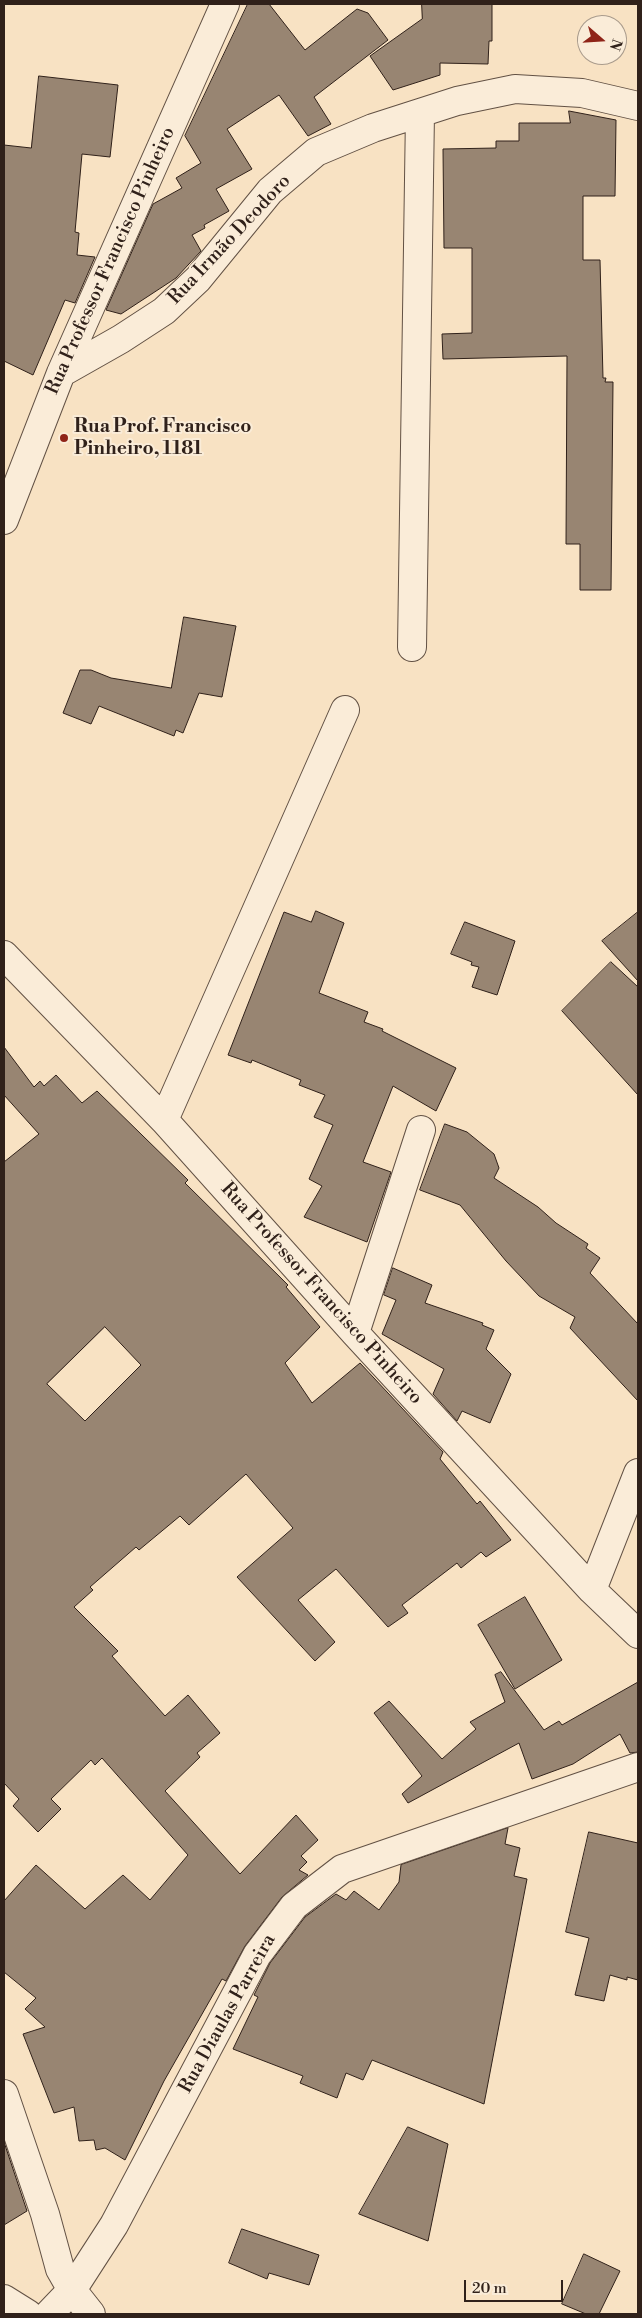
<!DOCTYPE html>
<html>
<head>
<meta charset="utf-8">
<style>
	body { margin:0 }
	#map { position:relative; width:642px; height:2318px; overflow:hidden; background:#f8e2c3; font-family:"Libre Bodoni",serif }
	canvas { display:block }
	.frame { position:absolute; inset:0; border:5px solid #30211a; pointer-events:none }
	.north { position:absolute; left:577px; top:15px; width:50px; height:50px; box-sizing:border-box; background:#faecd8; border:1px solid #a99b8c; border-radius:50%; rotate:109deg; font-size:14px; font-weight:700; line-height:20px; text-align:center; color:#30211a }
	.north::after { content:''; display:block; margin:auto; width:18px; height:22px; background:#8f2418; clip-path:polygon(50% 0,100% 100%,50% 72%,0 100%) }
	.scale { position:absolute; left:464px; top:2280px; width:99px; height:22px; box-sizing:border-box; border:2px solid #30211a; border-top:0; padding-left:6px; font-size:15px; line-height:18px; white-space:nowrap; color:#30211a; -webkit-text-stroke:4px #faecd8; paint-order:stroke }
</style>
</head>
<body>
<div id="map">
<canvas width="642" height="2318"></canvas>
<div class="frame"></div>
<div class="north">N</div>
<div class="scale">20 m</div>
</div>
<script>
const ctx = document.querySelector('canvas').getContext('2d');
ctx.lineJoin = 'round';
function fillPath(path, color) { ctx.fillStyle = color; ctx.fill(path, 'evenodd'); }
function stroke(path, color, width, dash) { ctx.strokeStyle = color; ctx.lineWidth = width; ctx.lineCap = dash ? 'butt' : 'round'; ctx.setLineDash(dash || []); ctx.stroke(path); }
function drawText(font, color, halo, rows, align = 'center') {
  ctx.font = font + ' "Libre Bodoni",serif'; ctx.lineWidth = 4; ctx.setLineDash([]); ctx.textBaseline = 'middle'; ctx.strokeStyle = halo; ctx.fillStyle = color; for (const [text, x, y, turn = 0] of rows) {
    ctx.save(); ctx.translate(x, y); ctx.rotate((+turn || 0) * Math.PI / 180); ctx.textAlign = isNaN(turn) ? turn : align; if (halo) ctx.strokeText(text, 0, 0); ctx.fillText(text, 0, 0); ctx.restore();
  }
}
const building = new Path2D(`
	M248,4h21l36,46 52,-41 11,4 20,27 -74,57 17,27 -23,12 -29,-41 -52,34 25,40 -36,20 13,22 -25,14 1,3 -13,7 9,16 -25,27 -55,36 -15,-4 47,-106 29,-16 -6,-10 25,-15 -16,-27z
	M422,4h70v37h-3l-1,23 -48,-1v12l-47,15 -23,-34 52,-37z
	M39,76l79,9 -8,72 -28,-3 -7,78 4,1 -2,22 18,2 -20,46 -10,-3 -32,75 -29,-14v-216l27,3z
	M569,111l47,9 -1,76h-32v64h17l3,118h3l-1,4h8l-2,208h-31v-46h-14l1,-188 -124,3 -1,-25 30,-1v-85h-28l-1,-99 53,-1v-7h23v-18h51z
	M184,617l52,9 -14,71 -23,-4 -16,40 -7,-3 -2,6 -75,-30 -8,18 -28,-11 17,-43h11l20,8 60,10z
	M316,911l28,12 -25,70 49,19 -4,10 19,7 -1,2 74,37 -20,43 -43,-25 -30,76 28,10 -24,70 -63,-25 18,-31 -13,-7 24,-54 -19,-8 11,-22 -26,-10 2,-5 -49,-20 -1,3 -23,-8 56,-143 27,10z
	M638,912v69l-36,-40z
	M465,922l50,19 -18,54 -25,-8 7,-20 -8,-2 1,-3 -21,-8z
	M611,962l27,25v108l-76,-84z
	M4,1047l30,40 6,-6 4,5 12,-11 26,28 15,-12 91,89 -3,3 103,102 -2,2 34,40 -35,36 27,40 48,-40 83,89 -3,7 37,45 3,-3 31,39 -25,17 -5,-5 -20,16 -4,-5 -55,42 6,8 -20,14 -52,-58 -38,31 37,42 -20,19 -78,-84 56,-49 -47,-54 -57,51 -9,-9 -41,34 -3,-3 -46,40 3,3 -19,17 44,44 -6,5 53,60 23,-21 32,38 -23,20 3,4 -35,34 75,83 56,-59 22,25 -17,16 6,6 -8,8 9,5 -26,22 -37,49 -19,35 -4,-2 -58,102 -39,79 -20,-12 -9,2 -2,-10 -15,1 -5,-34 -20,6 -31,-79 22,-7 -20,-18 11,-11 -32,-26v-71l32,-36 49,44 38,-34 27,25 38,-45 -86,-97 -7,7 -4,-5 -40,39 10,10 -23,23 -25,-26 6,-7 -15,-16v-621l35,-28 -35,-39zM105,1327l36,38 -56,56 -38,-37z
	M445,1124l22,8 27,22 5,14 -5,10 44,29 18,16 32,21 -2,4 14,10 -10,15 48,51v77l-68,-73 5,-11 -36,-21 -33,-35 -46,-56 -40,-15z
	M393,1268l39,17 -7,18 58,20 -1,2 12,5 -8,19 25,25 -21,49 -28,-12 -5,10 -24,-27 11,-25 -62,-35 14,-34 -12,-5z
	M525,1597l37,63 -47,29 -37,-64z
	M501,1672l43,58 15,-9 3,4 76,-43v70l-8,1 -10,-19 -47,30 -41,15 -13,-36 -111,60 -6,-9 20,-18 -48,-63 15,-12 53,58 34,-30 -6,-7 35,-20 -10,-27z
	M508,1828l-3,16 15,4 -6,28 13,3 -43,225 -112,-44 -9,20 -17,-7 -9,25 -37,-15 3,-7 -70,-27 25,-52 -4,-2 16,-32 35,-46 31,-23 10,6 8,-9 25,19 20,-28 2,-17z
	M589,1832l49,11v137l-11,-3v3l-17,-5 -6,26 -29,-6 14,-57 -23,-6z
	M408,2127l40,17 -20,97 -69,-27z
	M4,2142l23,69 -23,14z
	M242,2229l77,26 -10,30 -40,-12 -2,6 -38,-16z
	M584,2254l36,17 -21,43h-13l-24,-10z`);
const minor = new Path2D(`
	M61,373l60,-34 43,-28 34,-32 72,-88 46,-39 57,-24 84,-27 58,-12 67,4 56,13
	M4,520l57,-147 164,-369
	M412,647l8,-534
	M4,955l160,165 191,213 237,257 46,44
	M164,1120l181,-410
	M355,1333l66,-203
	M592,1590l46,-117
	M4,2094l41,120 15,55 12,21 19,24
	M4,2299l24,15
	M49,2314l23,-24 42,-65 143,-270 37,-49 48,-37 296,-102`);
const markers = [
	[64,438,5,"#8f2418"]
];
const streetNames = [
	["Rua Irmão Deodoro",230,240,-47],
	["Rua Professor Francisco Pinheiro",111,261,-66],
	["Rua Professor Francisco Pinheiro",321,1294,48],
	["Rua Diaulas Parreira",228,2014,-61]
];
const poiNames = [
	["Rua Prof. Francisco",74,427],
	["Pinheiro, 1181",74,449]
];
fillPath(building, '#988572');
stroke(building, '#30211a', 1);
stroke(minor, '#625144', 30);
stroke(minor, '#faecd8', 28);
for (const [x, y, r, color] of markers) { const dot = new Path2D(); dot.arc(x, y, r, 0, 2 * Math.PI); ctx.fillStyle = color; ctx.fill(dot); stroke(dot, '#faecd8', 2); }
drawText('19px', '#30211a', '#faecd8', streetNames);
drawText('bold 19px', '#30211a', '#faecd8', poiNames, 'left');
</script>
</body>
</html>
